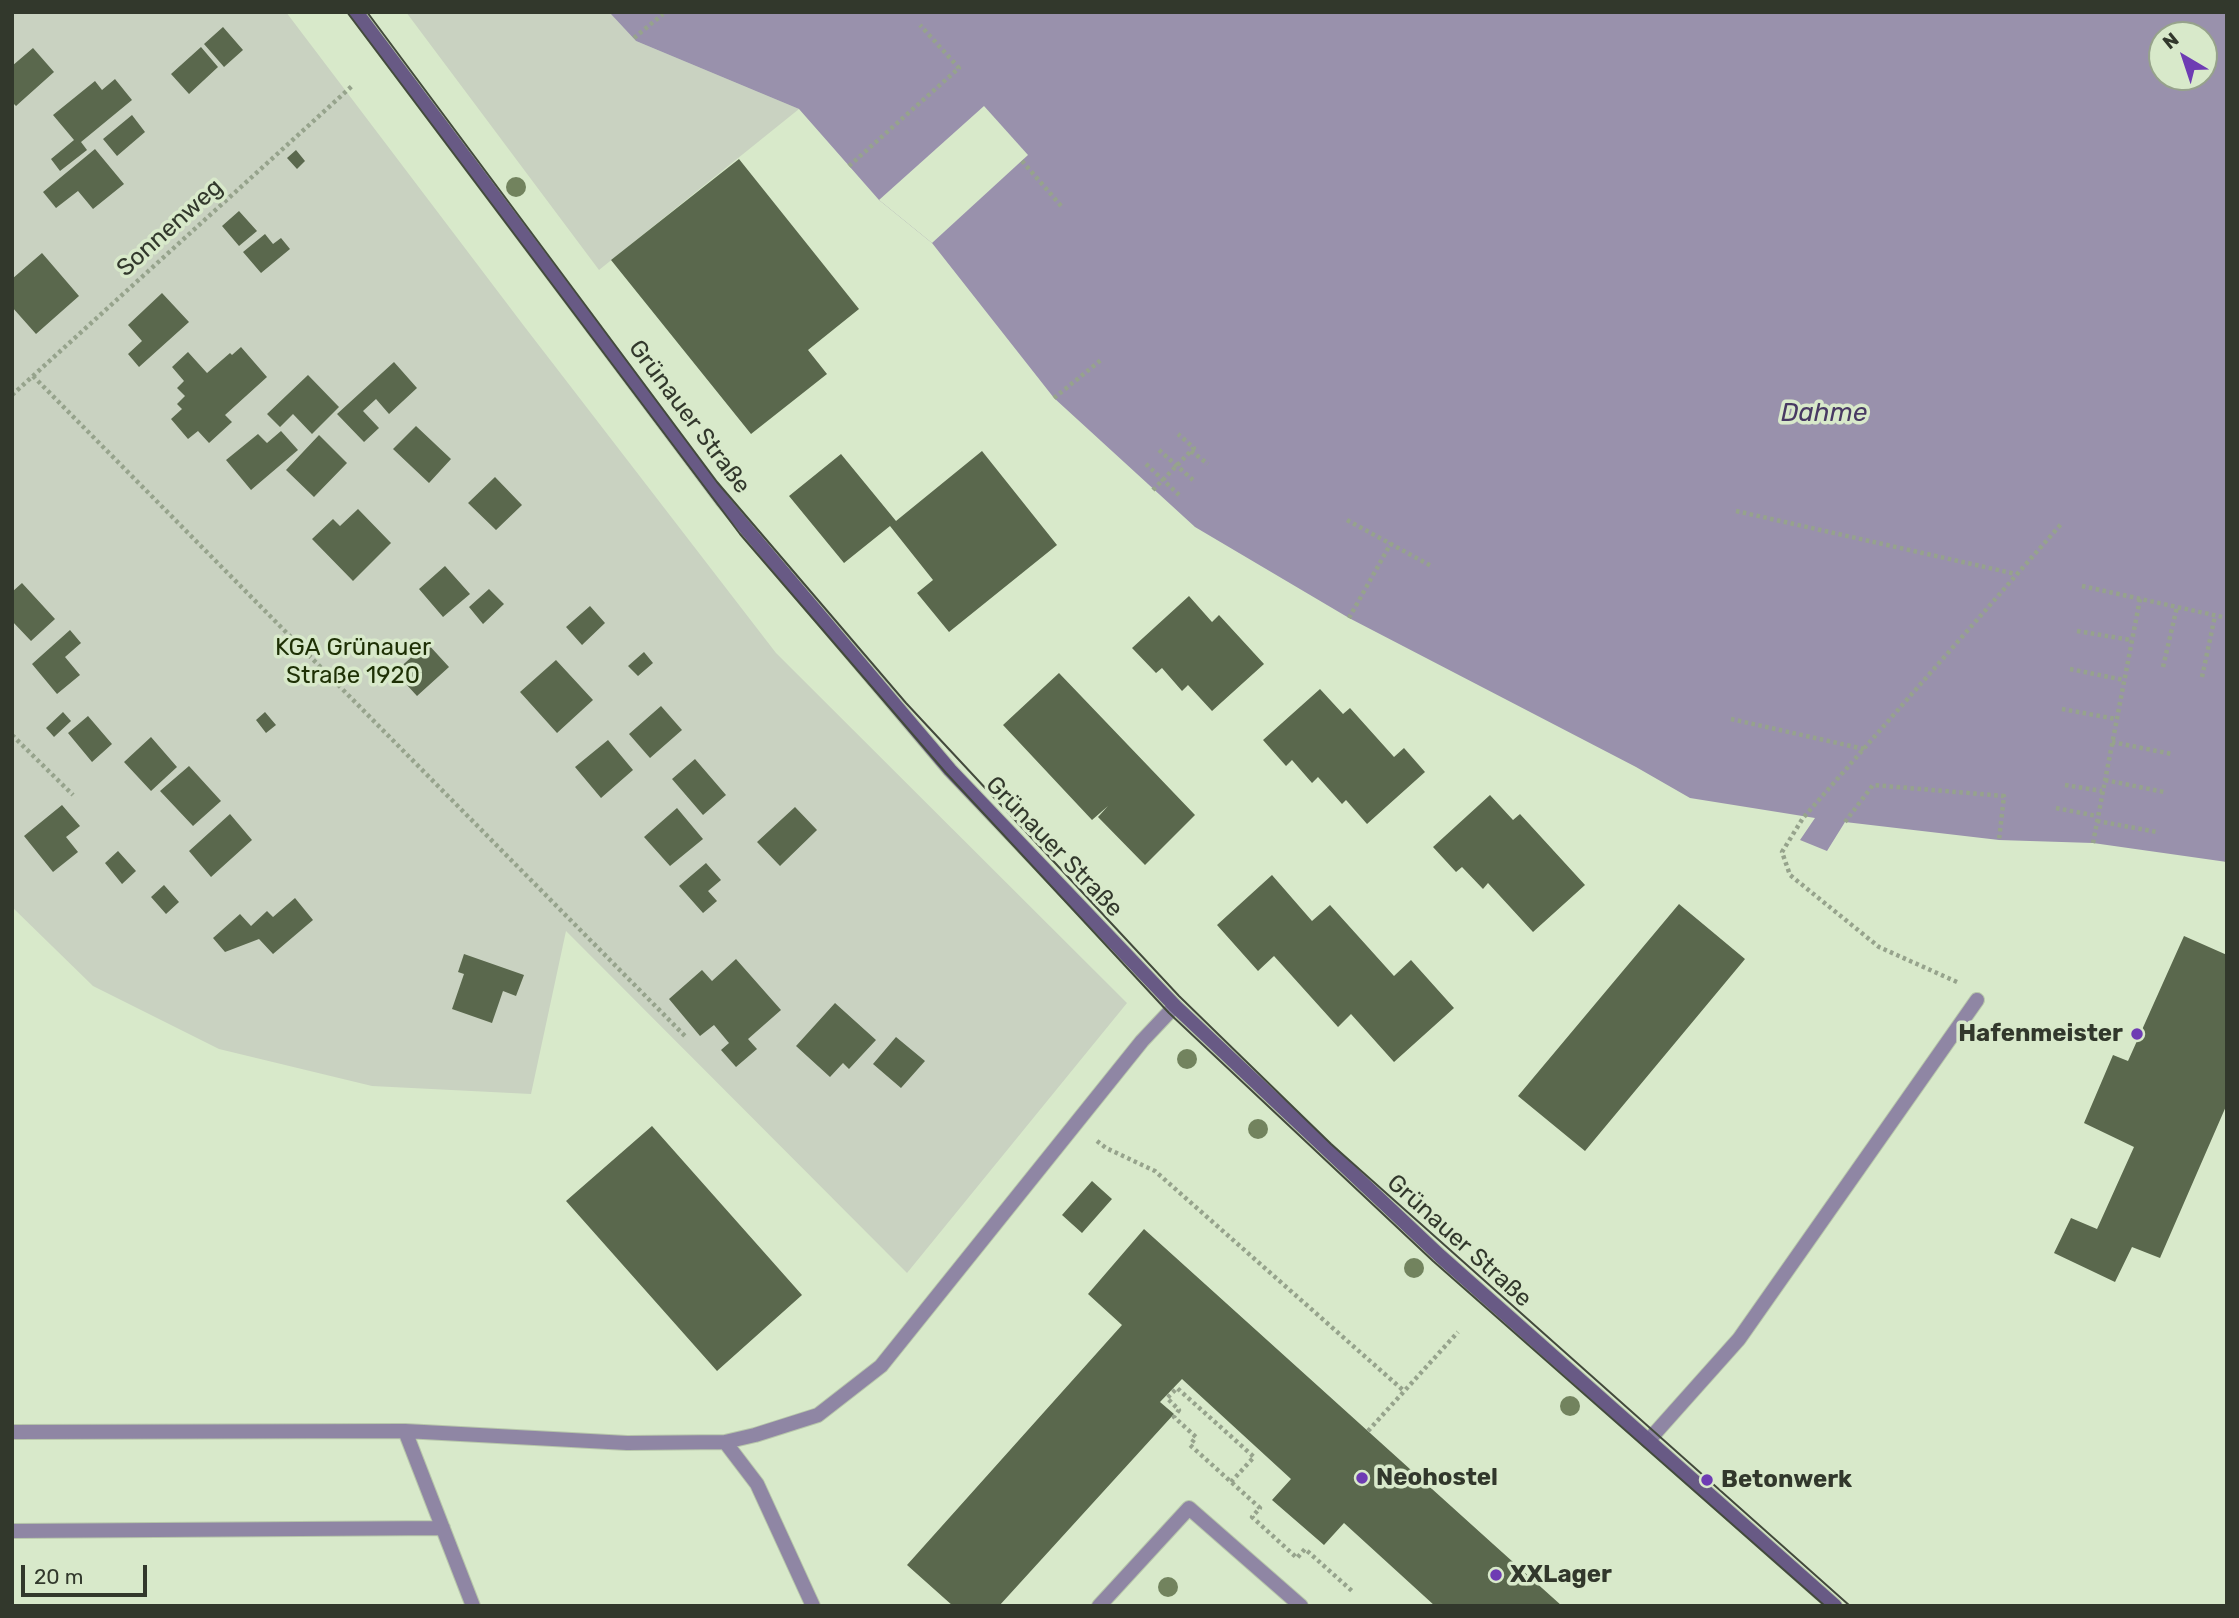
<!DOCTYPE html>
<html>
<head>
<meta charset="utf-8">
<style>
	body { margin:0 }
	#map { position:relative; width:2239px; height:1618px; overflow:hidden; background:#d8e9ca; font-family:Rubik,sans-serif }
	canvas { display:block }
	.frame { position:absolute; inset:0; border:14px solid #32382c; pointer-events:none }
	.north { position:absolute; left:2148px; top:21px; width:70px; height:70px; box-sizing:border-box; background:#d8e9ca; border:2px solid #96a28b; border-radius:50%; rotate:321deg; font-size:19px; font-weight:700; line-height:28px; text-align:center; color:#32382c }
	.north::after { content:''; display:block; margin:auto; width:24px; height:32px; background:#6e3cb3; clip-path:polygon(50% 0,100% 100%,50% 72%,0 100%) }
	.scale { position:absolute; left:21px; top:1565px; width:126px; height:32px; box-sizing:border-box; border:4px solid #32382c; border-top:0; padding-left:9px; font-size:21px; line-height:24px; white-space:nowrap; color:#32382c; -webkit-text-stroke:5px #d8e9ca; paint-order:stroke }
</style>
</head>
<body>
<div id="map">
<canvas width="2239" height="1618"></canvas>
<div class="frame"></div>
<div class="north">N</div>
<div class="scale">20 m</div>
</div>
<script>
const ctx = document.querySelector('canvas').getContext('2d');
ctx.lineJoin = 'round';
function fillPath(path, color) { ctx.fillStyle = color; ctx.fill(path, 'evenodd'); }
function stroke(path, color, width, dash) { ctx.strokeStyle = color; ctx.lineWidth = width; ctx.lineCap = dash ? 'butt' : 'round'; ctx.setLineDash(dash || []); ctx.stroke(path); }
function drawText(font, color, halo, rows, align = 'center') {
  ctx.font = font + ' Rubik,sans-serif'; ctx.lineWidth = 7; ctx.setLineDash([]); ctx.textBaseline = 'middle'; ctx.strokeStyle = halo; ctx.fillStyle = color; for (const [text, x, y, turn = 0] of rows) {
    ctx.save(); ctx.translate(x, y); ctx.rotate((+turn || 0) * Math.PI / 180); ctx.textAlign = isNaN(turn) ? turn : align; if (halo) ctx.strokeText(text, 0, 0); ctx.fillText(text, 0, 0); ctx.restore();
  }
}
const green = new Path2D(`
	M12,12h274l238,314 252,327 351,350 -220,270 -341,-342 -35,163 -159,-8 -153,-37 -126,-63 -81,-79z
	M406,12h203l27,29 163,68 -200,161z`);
const water = new Path2D(`
	M609,12h1618v850l-134,-19 -94,-3 -154,-18 -18,29 -27,-11 15,-22 -125,-20 -54,-31 -287,-149 -154,-91 -141,-129 -122,-155 -53,-43 -80,-91 -163,-68zM2162,35h42v42h-42z`);
const pier = new Path2D(`
	M984,106l44,49 -96,88 -53,-43z`);
const building = new Path2D(`
	M223,27l20,23 -19,17 -20,-23z
	M201,47l17,20 -29,27 -18,-20z
	M33,48l21,24 -38,34 -4,-4v-36z
	M115,79l17,21 -51,42 6,8 -27,21 -9,-12 23,-19 -21,-25 42,-34 7,9z
	M132,115l13,17 -28,24 -14,-17z
	M95,149l29,35 -31,25 -15,-18 -22,17 -13,-16z
	M296,150l9,11 -8,8 -10,-11z
	M739,159l120,150 -51,41 19,24 -76,60 -140,-174z
	M239,211l18,20 -18,15 -17,-20z
	M265,234l8,10 8,-6 9,11 -29,24 -18,-21z
	M42,253l37,43 -43,38 -24,-27v-28z
	M162,293l27,29 -50,45 -11,-13 14,-13 -14,-16z
	M241,347l26,30 -42,38 7,7 -23,21 -11,-12 -10,8 -17,-20 11,-10 -5,-5 8,-8 -8,-8 7,-7 -12,-14 16,-15 19,21 23,-20 2,2z
	M394,362l23,26 -28,26 -13,-15 -13,12 16,17 -15,14 -27,-28z
	M308,375l31,32 -27,27 -19,-20 -13,13 -13,-13z
	M416,426l35,33 -22,24 -36,-34z
	M281,431l17,19 -47,40 -25,-30 32,-26 9,9z
	M319,435l28,28 -33,34 -28,-27z
	M982,451l75,94 -108,87 -32,-39 16,-13 -43,-54 -46,37 -55,-67 52,-42 55,67z
	M495,477l27,28 -26,25 -28,-27z
	M358,509l33,34 -38,38 -41,-42 21,-20 7,7z
	M445,566l25,28 -27,23 -24,-28z
	M22,583l33,36 -24,22 -19,-20v-29z
	M489,589l15,15 -21,20 -14,-17z
	M1189,596l23,26 7,-7 45,49 -52,47 -24,-26 -6,6 -20,-23 -6,5 -24,-25z
	M590,606l15,17 -23,22 -16,-18z
	M70,630l11,13 -16,14 15,18 -23,19 -25,-30z
	M427,643l22,24 -32,29 -22,-24z
	M644,652l9,11 -15,13 -10,-10z
	M556,660l37,40 -36,33 -37,-41z
	M1059,673l136,142 -50,50 -47,-48 10,-11 -16,14 -89,-95z
	M1320,689l23,25 7,-6 44,49 10,-9 21,24 -58,52 -21,-24 -4,4 -24,-27 -6,6 -20,-23 -6,6 -23,-26z
	M661,706l21,24 -32,28 -21,-24z
	M63,712l8,9 -17,16 -8,-9z
	M265,712l11,13 -10,8 -10,-13z
	M88,716l24,28 -20,18 -24,-29z
	M151,737l26,30 -26,24 -27,-29z
	M608,740l25,30 -32,28 -26,-31z
	M695,759l31,36 -23,20 -31,-36z
	M189,766l32,35 -28,25 -33,-35z
	M1490,795l23,25 7,-6 65,71 -52,47 -45,-49 -5,6 -21,-22 -6,5 -23,-25z
	M62,805l18,21 -14,11 12,15 -25,20 -29,-36z
	M795,807l22,23 -37,36 -23,-24z
	M677,808l26,31 -33,27 -26,-29z
	M230,814l22,26 -41,37 -22,-26z
	M118,851l18,20 -14,13 -17,-21z
	M706,863l15,17 -13,11 9,10 -14,12 -24,-27z
	M1272,875l40,46 18,-16 64,71 17,-16 43,48 -60,54 -43,-48 -13,13 -64,-71 -16,15 -41,-46z
	M164,885l15,17 -13,12 -15,-17z
	M295,898l18,22 -40,34 -14,-15 -34,13 -12,-14 27,-24 11,12 16,-15 6,6z
	M1679,904l66,55 -160,192 -67,-55z
	M2184,936l43,19v149l-67,154 -28,-11 -17,35 -61,-29 17,-35 26,11 37,-82 -50,-24 29,-68 15,6z
	M464,954l60,21 -8,21 -13,-5 -11,32 -40,-14 12,-35 -6,-2z
	M736,959l45,51 -33,29 9,10 -21,18 -15,-17 8,-7 -15,-18 -14,11 -31,-37 33,-29 10,11z
	M835,1003l41,37 -27,29 -6,-6 -13,14 -34,-31z
	M896,1037l29,24 -24,27 -28,-24z
	M652,1126l150,169 -85,76 -151,-170z
	M1092,1181l20,18 -30,34 -20,-18z
	M1144,1229l349,315 69,62h-127l-91,-83 -20,22 -52,-45 19,-21 -109,-100 -22,23 14,12 -175,192h-46l-46,-41 215,-240 -34,-31z`);
const path = new Path2D(`
	M634,38l29,-24
	M1022,161l40,46
	M849,166l110,-98 -39,-43
	M33,376l652,660
	M12,395l340,-309
	M1054,398l47,-38
	M1159,450l34,30
	M1191,451l17,13
	M1146,464l33,31
	M1153,490l41,-42 -16,-14
	M1736,511l280,63
	M1347,520l86,47
	M2082,586l145,32
	M1349,618l42,-75
	M2077,631l54,9
	M2163,667l14,-60
	M2070,669l54,11
	M2202,677l13,-61
	M2062,709l54,10
	M1731,719l133,30
	M12,735l61,60
	M2112,742l60,12
	M2105,780l59,12
	M2065,785l37,6
	M2056,808l41,8
	M2097,821l60,11
	M1845,822l28,-37 131,11 -5,44
	M2093,843l47,-244
	M2227,853v9
	M1957,982l-78,-35 -89,-72 -8,-23 21,-34 259,-295
	M1097,1141l9,7 49,23 249,220
	M1368,1431l90,-99
	M1231,1482l23,-25 -77,-69 -10,10 12,12 -5,7 22,20 -6,8 70,63 -8,9 45,41 8,-9 47,42`);
const service = new Path2D(`
	M405,1431l68,175
	M12,1432l393,-1 222,12 98,-1 30,-7 63,-20 63,-49 261,-325 33,-35
	M1648,1441l91,-102 238,-339
	M725,1442l32,42 56,122
	M12,1531l431,-3
	M1099,1606l90,-98 112,98`);
const secondary = new Path2D(`
	M356,12l366,488 228,270 225,236 265,250 395,350`);
const tram = new Path2D(`
	M347,12l393,522 206,239 223,240 264,248 392,345
	M367,12l350,470 189,221 273,293 152,148 519,462`);
const trees = [
	[516,187],
	[1187,1059],
	[1258,1129],
	[1414,1268],
	[1570,1406],
	[1168,1587]
];
const markers = [
	[2137,1034,7,"#6e3cb3"],
	[1362,1478,7,"#6e3cb3"],
	[1707,1480,7,"#6e3cb3"],
	[1496,1575,7,"#6e3cb3"]
];
const streetNames = [
	["Sonnenweg",170,228,-42],
	["Grünauer Straße",689,417,53],
	["Grünauer Straße",1054,847,46],
	["Grünauer Straße",1459,1241,42]
];
const parkNames = [
	["KGA Grünauer",353,648],
	["Straße 1920",353,676]
];
const poiNames = [
	["Hafenmeister",2123,1034,"right"],
	["Neohostel",1376,1478],
	["Betonwerk",1721,1480],
	["XXLager",1510,1575]
];
const waterNames = [
	["Dahme",1824,413]
];
fillPath(green, '#c9d2c1');
fillPath(water, '#9991ac');
fillPath(pier, '#d8e9ca');
fillPath(building, '#5a684d');
stroke(service, '#b7c6aa', 16);
stroke(secondary, '#b7c6aa', 16);
stroke(path, '#96a38c', 4.5, [3.5, 3.5]);
stroke(service, '#8f86a4', 14);
stroke(secondary, '#685a85', 14);
stroke(tram, '#434a3c', 2);
ctx.fillStyle = '#72835e';
for (const [x, y] of trees) { ctx.beginPath(); ctx.arc(x, y, 10, 0, 2 * Math.PI); ctx.fill(); }
for (const [x, y, r, color] of markers) { const dot = new Path2D(); dot.arc(x, y, r, 0, 2 * Math.PI); ctx.fillStyle = color; ctx.fill(dot); stroke(dot, '#d8e9ca', 2.5); }
drawText('24px', '#32382c', '#d8e9ca', streetNames);
drawText('24px', '#1e3005', '#d8e9ca', parkNames);
drawText('bold 24px', '#32382c', '#d8e9ca', poiNames, 'left');
drawText('italic 26px', '#483963', '#d8e9ca', waterNames);
</script>
</body>
</html>
